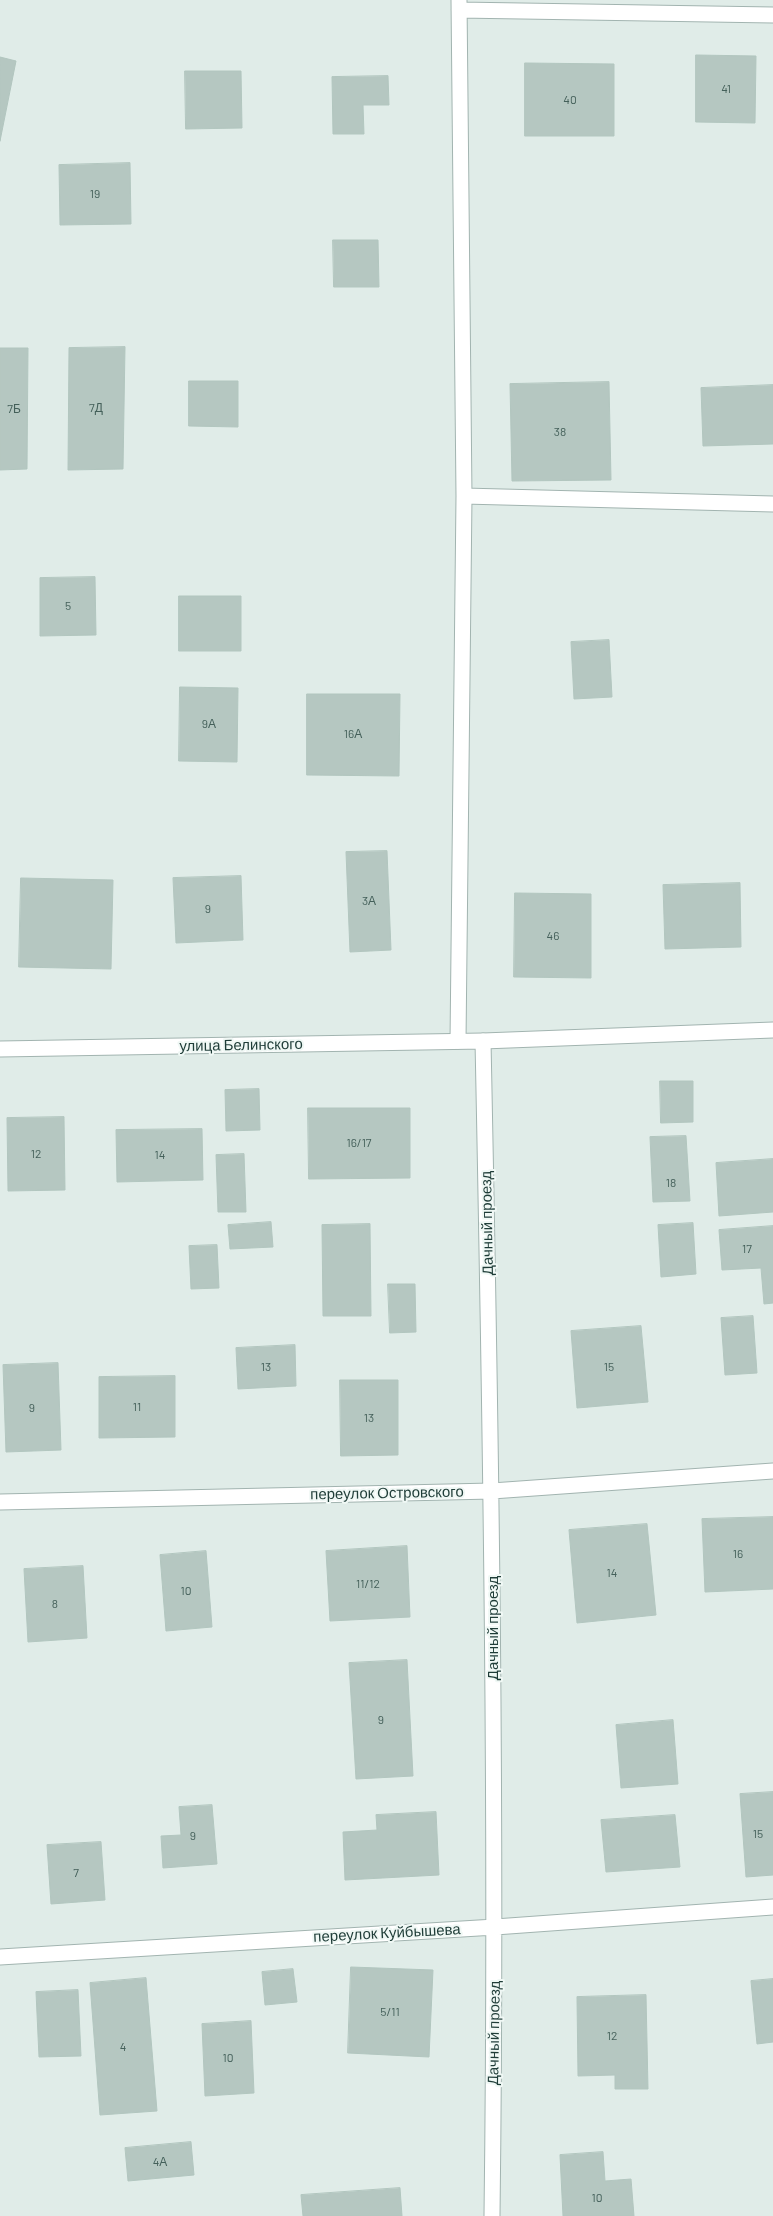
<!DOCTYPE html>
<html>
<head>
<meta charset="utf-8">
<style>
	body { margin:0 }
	canvas { display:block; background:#e0ece8 }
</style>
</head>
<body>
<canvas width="773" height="2216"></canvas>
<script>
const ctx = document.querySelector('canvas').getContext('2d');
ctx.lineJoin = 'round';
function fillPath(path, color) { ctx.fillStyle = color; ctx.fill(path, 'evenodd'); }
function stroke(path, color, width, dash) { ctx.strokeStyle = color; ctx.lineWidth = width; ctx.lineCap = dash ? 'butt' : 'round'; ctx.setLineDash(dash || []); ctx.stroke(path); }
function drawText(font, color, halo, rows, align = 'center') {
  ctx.font = font + ' Barlow,sans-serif'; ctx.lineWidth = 4; ctx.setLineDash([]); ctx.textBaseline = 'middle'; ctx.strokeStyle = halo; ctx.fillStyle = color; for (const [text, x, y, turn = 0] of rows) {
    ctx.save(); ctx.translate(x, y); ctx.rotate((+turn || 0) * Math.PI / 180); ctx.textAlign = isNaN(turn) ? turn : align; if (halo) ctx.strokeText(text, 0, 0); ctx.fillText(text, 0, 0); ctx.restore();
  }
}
const building = new Path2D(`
	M696,55l60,1 -1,67 -59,-1z
	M0,57l16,4 -16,80z
	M525,63l89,1v72h-89z
	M185,71h56l1,57 -56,1z
	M388,76l1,29h-26l1,29h-31l-1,-57z
	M130,163l1,61 -71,1 -1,-60z
	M333,240h45l1,47h-45z
	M125,347l-2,122 -55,1 1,-122z
	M0,348h28l-1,121 -27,1z
	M189,381h49v46l-49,-1z
	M609,382l2,98 -99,1 -2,-97z
	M773,385v59l-70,2 -2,-58z
	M95,577l1,58 -56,1v-58z
	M179,596h62v55h-62z
	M609,640l3,57 -38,2 -3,-57z
	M180,687l58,1 -1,74 -58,-1z
	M307,694h93l-1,82 -92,-1z
	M387,851l4,99 -41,2 -4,-100z
	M241,876l2,64 -67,3 -3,-65z
	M21,878l92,2 -2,89 -92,-2z
	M740,883l1,64 -76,2 -2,-64z
	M515,893l76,1v84l-77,-1z
	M660,1081h33v41l-32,1z
	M259,1089l1,41 -34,1 -1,-41z
	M308,1108h102v70l-101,1z
	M64,1117l1,73 -57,1 -1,-73z
	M202,1129l1,51 -86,2 -1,-52z
	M686,1136l4,65 -37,1 -3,-65z
	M244,1154l2,58h-28l-2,-57z
	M773,1159v53l-54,4 -3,-53z
	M271,1222l2,25 -43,2 -2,-24z
	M693,1223l3,51 -35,3 -3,-52z
	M370,1224l1,92h-48l-1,-91z
	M773,1226v77l-9,1 -3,-36 -39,2 -3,-40z
	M217,1245l2,43 -28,1 -2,-43z
	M388,1284h27l1,48 -26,1z
	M753,1316l4,57 -32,2 -4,-57z
	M641,1326l7,76 -71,6 -6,-77z
	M295,1345l1,41 -58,3 -2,-41z
	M58,1363l3,87 -55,2 -3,-87z
	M175,1376v61l-76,1v-61z
	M340,1380h58v75l-57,1z
	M773,1517v72l-68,3 -3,-73z
	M647,1524l9,91 -79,8 -8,-93z
	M407,1546l3,71 -80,4 -4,-70z
	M206,1551l6,76 -46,4 -6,-76z
	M83,1566l4,72 -59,4 -4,-73z
	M407,1660l6,116 -57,3 -7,-116z
	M673,1720l5,64 -57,4 -5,-63z
	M773,1792v83l-27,2 -6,-83z
	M212,1805l5,59 -54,4 -2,-32 20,-1 -2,-28z
	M436,1812l3,63 -94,5 -2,-48 34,-2 -1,-15z
	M675,1815l5,52 -74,5 -5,-52z
	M101,1842l4,58 -54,4 -4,-59z
	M351,1967l82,3 -4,87 -81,-4z
	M293,1969l4,33 -32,3 -3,-33z
	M146,1978l11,133 -57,4 -10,-132z
	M773,1979v63l-16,2 -6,-63z
	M78,1990l3,66 -42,1 -3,-65z
	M646,1995l2,94h-33v-14l-37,1 -1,-79z
	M251,2021l3,72 -49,3 -3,-72z
	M191,2142l3,33 -66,6 -3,-33z
	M603,2152l2,29 26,-2 3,37h-71l-3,-61z
	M400,2188l2,28h-99l-2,-21z`);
const lane = new Path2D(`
	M459,10l314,5
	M464,496l309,8
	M458,1041l6,-545 -5,-496
	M483,1041l290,-11`);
const street = new Path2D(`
	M0,1049l483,-8c8,392 14,783 9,1175
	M0,1502l492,-11 281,-20
	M0,1957l495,-30 278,-20`);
const numberNames = [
	["41",726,89],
	["40",570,100],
	["19",95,194],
	["7Д",96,408],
	["7Б",14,409],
	["38",560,432],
	["5",68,606],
	["9А",209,724],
	["16А",353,734],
	["3А",369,901],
	["9",208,909],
	["46",553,936],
	["16/17",359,1143],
	["12",36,1154],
	["14",160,1155],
	["18",671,1183],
	["17",747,1249],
	["13",266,1367],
	["15",609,1367],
	["11",137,1407],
	["9",32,1408],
	["13",369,1418],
	["16",738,1554],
	["14",612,1573],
	["11/12",368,1584],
	["10",186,1591],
	["8",55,1604],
	["9",381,1720],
	["15",758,1834],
	["9",193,1836],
	["7",76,1873],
	["5/11",390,2012],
	["12",612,2036],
	["4",123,2047],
	["10",228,2058],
	["4А",160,2162],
	["10",597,2198]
];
const streetNames = [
	["улица Белинского",241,1045,-1],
	["Дачный проезд",487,1223,-91],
	["переулок Островского",387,1493,-1],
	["Дачный проезд",493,1628,-90],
	["переулок Куйбышева",387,1933,-3],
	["Дачный проезд",494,2033,-89]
];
fillPath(building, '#b5c7c1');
stroke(building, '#b2c6bf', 1);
stroke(lane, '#a2b4b0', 17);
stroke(street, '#a2b4b0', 17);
stroke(lane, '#fff', 15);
stroke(street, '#fff', 15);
drawText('12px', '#44605a', null, numberNames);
drawText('15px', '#1f3d38', '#f0f8f5', streetNames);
</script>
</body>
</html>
